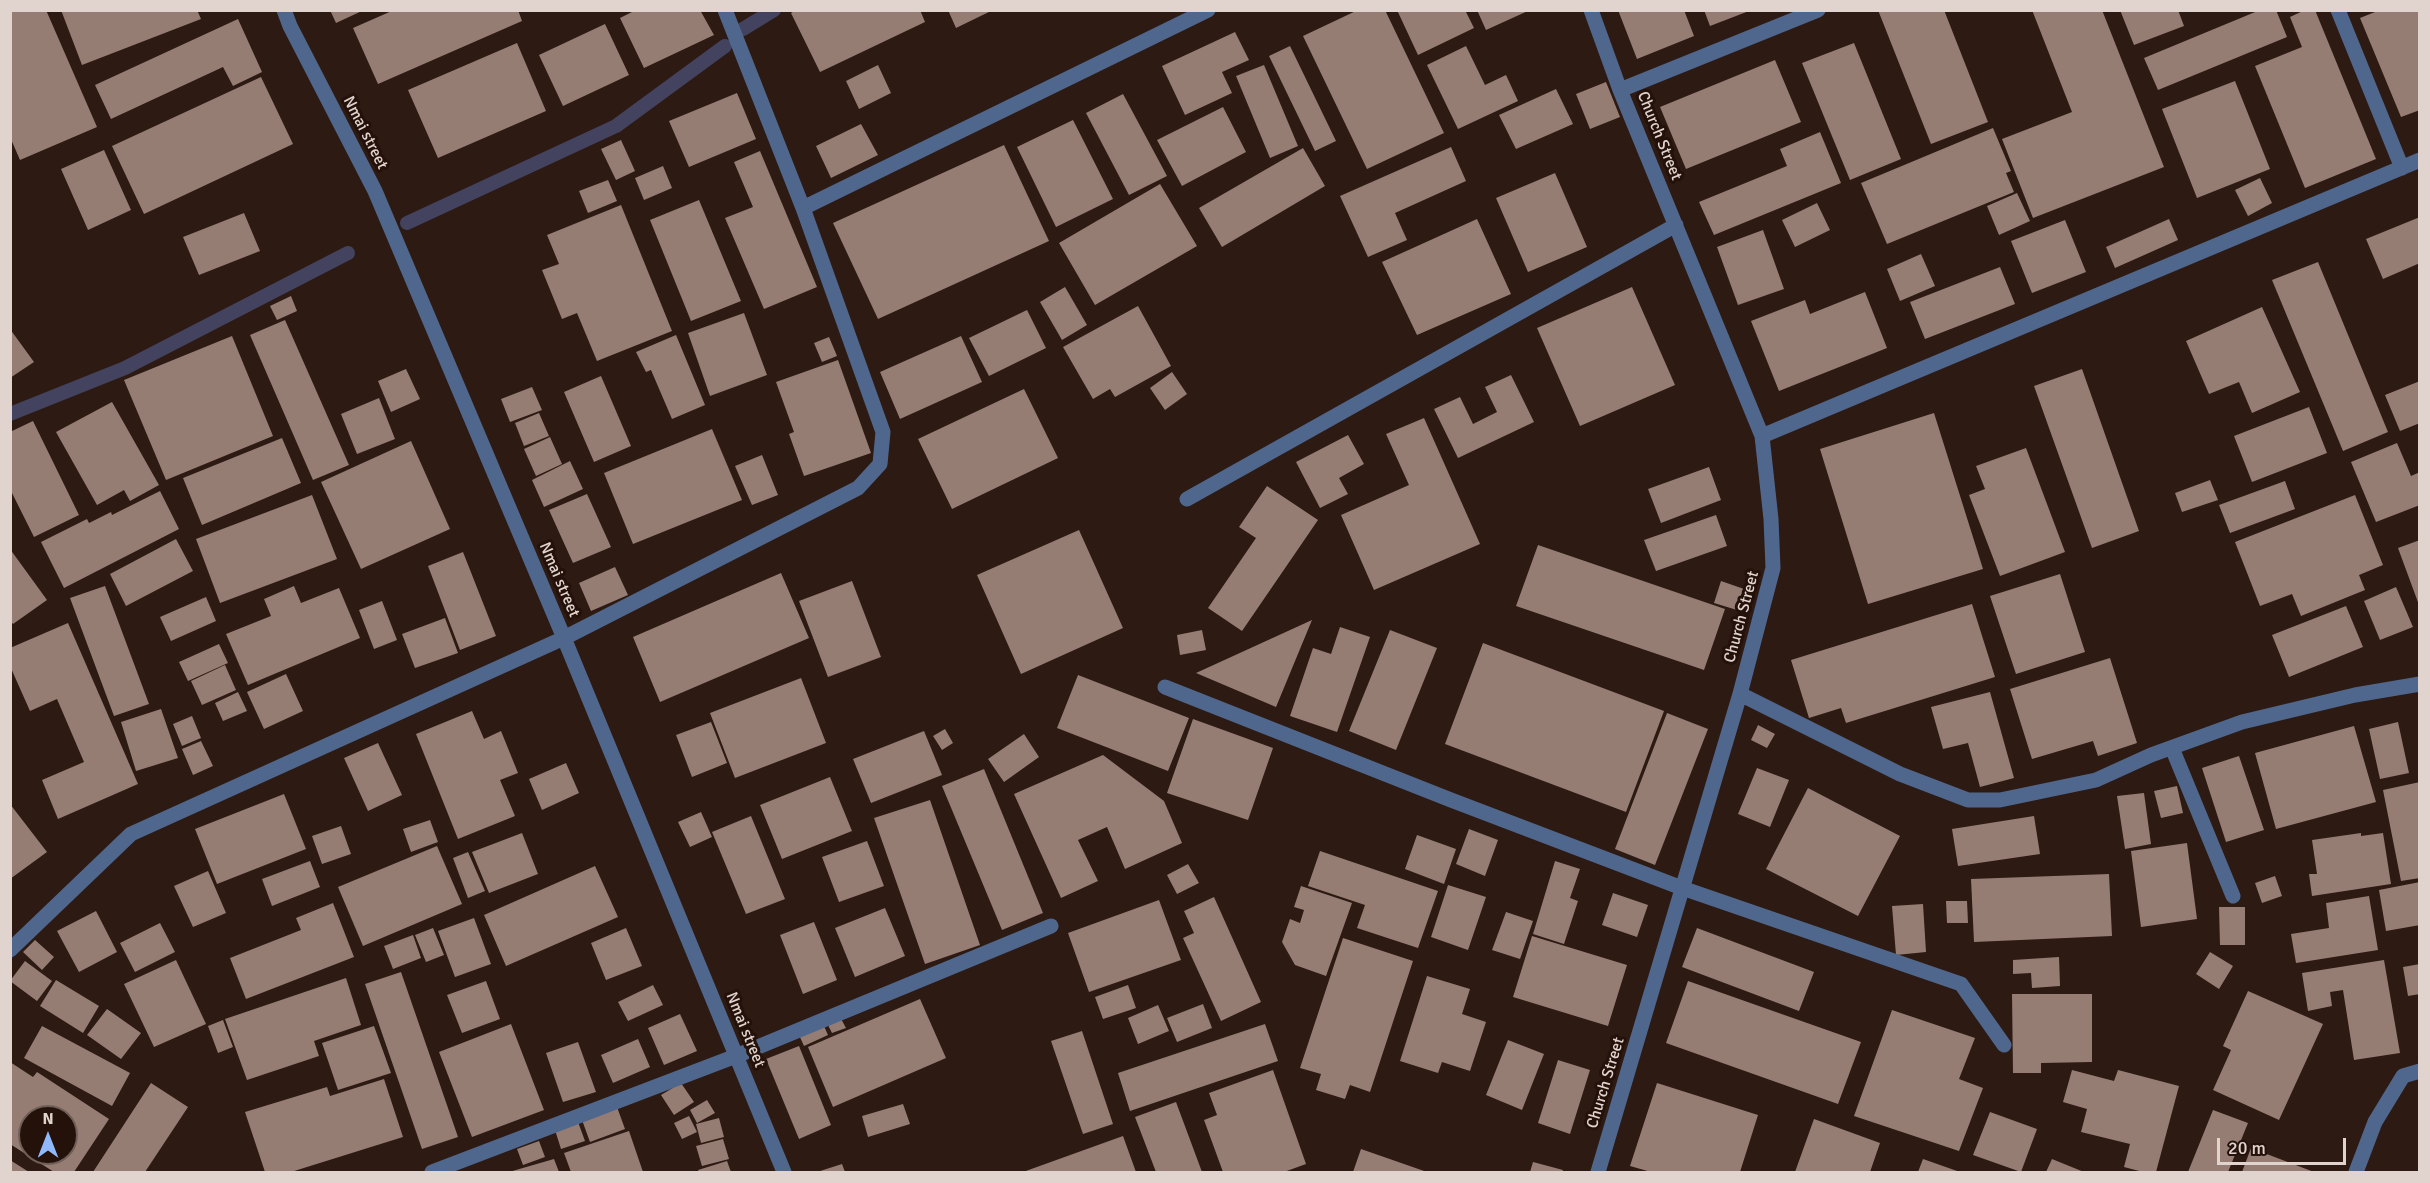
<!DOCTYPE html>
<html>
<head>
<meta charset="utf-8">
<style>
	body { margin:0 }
	#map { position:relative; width:2430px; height:1183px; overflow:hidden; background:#2d1a13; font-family:Signika,sans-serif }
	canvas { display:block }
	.frame { position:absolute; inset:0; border:12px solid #e1d3ce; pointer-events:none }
	.north { position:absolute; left:18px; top:1105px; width:60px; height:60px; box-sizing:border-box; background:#23110a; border:2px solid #6f5f58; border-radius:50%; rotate:0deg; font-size:16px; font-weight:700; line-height:24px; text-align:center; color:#e1d3ce }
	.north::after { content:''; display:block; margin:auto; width:21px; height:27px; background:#90b8fd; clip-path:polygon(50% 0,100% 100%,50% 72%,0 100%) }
	.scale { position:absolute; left:2217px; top:1138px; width:129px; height:27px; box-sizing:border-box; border:3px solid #e1d3ce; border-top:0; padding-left:8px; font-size:18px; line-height:21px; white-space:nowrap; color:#e1d3ce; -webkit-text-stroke:4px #23110a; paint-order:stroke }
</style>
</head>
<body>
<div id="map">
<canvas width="2430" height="1183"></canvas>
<div class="frame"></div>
<div class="north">N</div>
<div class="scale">20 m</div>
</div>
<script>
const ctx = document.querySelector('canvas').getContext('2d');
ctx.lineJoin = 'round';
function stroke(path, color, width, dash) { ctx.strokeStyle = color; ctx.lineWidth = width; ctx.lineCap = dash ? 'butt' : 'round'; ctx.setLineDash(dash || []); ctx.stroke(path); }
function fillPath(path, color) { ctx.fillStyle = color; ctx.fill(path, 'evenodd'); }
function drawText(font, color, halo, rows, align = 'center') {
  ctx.font = font + ' Signika,sans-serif'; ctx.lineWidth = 6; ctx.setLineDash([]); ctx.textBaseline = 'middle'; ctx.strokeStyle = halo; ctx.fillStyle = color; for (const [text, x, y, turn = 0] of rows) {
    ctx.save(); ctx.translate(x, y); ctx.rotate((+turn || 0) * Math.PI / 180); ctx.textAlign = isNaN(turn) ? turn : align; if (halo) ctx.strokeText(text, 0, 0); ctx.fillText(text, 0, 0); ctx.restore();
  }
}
const stream = new Path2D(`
	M743,29l31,-19
	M407,223l209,-97 109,-80
	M10,414l115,-46 223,-115`);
const building = new Path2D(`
	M10,10h36l51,117 -77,33 -10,-23z
	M61,10h136l4,9 -119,46z
	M330,10h34l-28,13z
	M394,10h124l4,11 -144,63 -25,-56z
	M636,10h64l14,25 -70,33 -24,-50z
	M796,10h124l5,12 -105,50 -29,-59z
	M948,10h45l-37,18z
	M1358,10h27l59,123 -77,36 -64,-133z
	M1397,10h68l9,18 -56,27z
	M1477,10h53l-44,20z
	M1618,10h66l10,26 -57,23z
	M1704,10h45v1l-39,15z
	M1878,10h66l44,112 -57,22z
	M2032,10h70l62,157 -131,51 -31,-79 70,-27z
	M2120,10h58l6,16 -50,19z
	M2260,10h16l11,27 -129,53 -14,-32z
	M2305,10h10l61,149 -71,29 -50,-122 47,-19 -12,-30z
	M2380,10h40v100l-19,7 -41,-99z
	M238,19l24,53 -29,14 -10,-19 -112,52 -16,-34z
	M605,24l24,51 -66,31 -24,-51z
	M1235,32l14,28 -27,12 10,21 -47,22 -23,-49z
	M517,43l29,68 -108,47 -30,-68z
	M1854,43l47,116 -51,21 -48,-117z
	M1290,46l46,95 -21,10 -46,-95z
	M1466,46l19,39 21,-10 12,26 -60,28 -31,-64z
	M1775,60l26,62 -115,47 -26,-62z
	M878,65l13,28 -32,16 -13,-28z
	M1264,65l34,81 -28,12 -34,-82z
	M261,77l32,67 -149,70 -32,-68z
	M2235,81l35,88 -73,29 -35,-89z
	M1606,82l14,35 -30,12 -14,-35z
	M1556,89l17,35 -57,25 -17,-34z
	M737,93l19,46 -67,28 -20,-46z
	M1123,94l44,82 -38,19 -43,-82z
	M1223,107l23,45 -64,34 -25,-46z
	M1073,120l40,79 -57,28 -39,-80z
	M861,124l17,31 -47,23 -15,-32z
	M1993,128l18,43 -5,2 8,19 -127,52 -26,-61z
	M1820,132l21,51 -127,52 -15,-33 88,-36 -7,-17z
	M621,140l14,31 -19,9 -15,-31z
	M1004,145l45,96 -171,78 -45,-96z
	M1451,147l15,34 -71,32 12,27 -39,17 -28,-61z
	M1303,148l22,38 -103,61 -23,-39z
	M104,150l27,60 -43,20 -27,-61z
	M760,151l57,136 -53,22 -39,-91 28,-11 -19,-45z
	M663,166l9,22 -28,12 -9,-22z
	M1555,173l32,74 -59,25 -32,-74z
	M2260,178l12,25 -24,13 -13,-26z
	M608,180l9,21 -29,12 -9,-22z
	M1160,184l37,62 -102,59 -36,-62z
	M2017,193l13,28 -31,14 -12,-29z
	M699,200l42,101 -50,20 -41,-101z
	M1817,203l13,27 -35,17 -13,-27z
	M621,205l51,126 -75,30 -20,-48 -15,6 -20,-49 17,-6 -12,-29z
	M244,213l16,38 -61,24 -16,-38z
	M2420,217v46l-37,16 -17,-40z
	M1477,219l34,75 -94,41 -35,-73z
	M2169,219l9,21 -63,28 -9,-21z
	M2065,220l21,52 -54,21 -21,-52z
	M1763,230l21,59 -46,16 -21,-58z
	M1921,254l14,32 -35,15 -13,-32z
	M2318,262l70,170 -45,19 -71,-171z
	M2000,267l15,37 -90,35 -15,-37z
	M1065,287l22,38 -25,15 -22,-38z
	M1632,287l43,98 -95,41 -43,-98z
	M1865,292l22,56 -108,43 -28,-70 54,-21 5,14z
	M291,296l6,15 -20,9 -7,-14z
	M1138,306l33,60 -56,31 -5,-8 -17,10 -30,-52z
	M2262,307l38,85 -48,21 -13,-31 -30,12 -23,-53z
	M1027,310l19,38 -57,28 -20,-38z
	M744,313l23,62 -57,21 -22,-63z
	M285,320l64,145 -36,15 -63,-145z
	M10,329l24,33 -24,16z
	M676,335l29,70 -33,14 -21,-49 -5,2 -10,-20z
	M232,336l41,100 -107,44 -42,-100z
	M961,336l21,46 -82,37 -20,-47z
	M829,337l8,19 -15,6 -8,-19z
	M838,360l33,93 -67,23 -15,-42 5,-2 -18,-50z
	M406,369l14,30 -29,13 -13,-31z
	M2082,369l57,162 -47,17 -58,-162z
	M1172,372l15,22 -22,16 -15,-22z
	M1511,375l23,47 -76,36 -24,-49 26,-12 13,27 24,-12 -12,-25z
	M601,376l30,70 -37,16 -30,-70z
	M2420,381v42l-20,8 -15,-36z
	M532,387l10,23 -32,12 -9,-23z
	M1024,389l34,69 -106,51 -34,-70z
	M379,398l16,41 -38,15 -16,-40z
	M112,402l47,83 -29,16 -6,-11 -27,15 -41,-73z
	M2309,407l18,46 -75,29 -18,-46z
	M539,413l10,23 -25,10 -9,-23z
	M1934,413l49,156 -115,35 -48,-155z
	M1424,418l56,126 -106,46 -33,-75 68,-30 -23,-51z
	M33,421l46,94 -45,22 -24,-48v-57z
	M712,429l30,71 -109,44 -29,-71z
	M1348,435l16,29 -25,14 9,16 -28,14 -24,-46z
	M550,437l12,27 -26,12 -12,-27z
	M282,438l19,45 -99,42 -19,-47z
	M411,441l39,88 -89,40 -40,-87z
	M2397,443l14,33 9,-4v33l-44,17 -25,-60z
	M2026,448l39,104 -65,24 -31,-81 16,-6 -9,-23z
	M762,455l16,40 -26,10 -17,-39z
	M570,461l13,28 -39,18 -12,-27z
	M1709,467l12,33 -60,23 -13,-34z
	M2210,480l8,20 -36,12 -7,-19z
	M2285,481l10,28 -65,24 -11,-28z
	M1267,486l51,34 -76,111 -34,-23 48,-70 -17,-11z
	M160,491l19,38 -115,59 -23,-46 46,-23 2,4 22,-11 1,3z
	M587,494l24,53 -38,16 -24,-53z
	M312,495l25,64 -117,44 -24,-64z
	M2355,495l28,70 -24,10 6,15 -64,26 -9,-22 -32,12 -25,-64z
	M1716,515l11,31 -71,25 -12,-31z
	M1079,530l44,98 -102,46 -44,-99z
	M176,539l17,32 -67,35 -16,-32z
	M2420,540v65h-1l-21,-57z
	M1538,545l187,64 -21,61 -188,-64z
	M10,549l37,51 -34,24 -3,-4z
	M463,552l33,84 -36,14 -32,-84z
	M615,567l13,28 -37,16 -12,-28z
	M781,573l28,65 -149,64 -27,-65z
	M2060,574l25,78 -69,22 -26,-78z
	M852,581l29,76 -53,20 -29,-76z
	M1721,581l23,8 -7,21 -23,-7z
	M105,586l44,118 -35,12 -44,-118z
	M294,586l7,17 38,-15 21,50 -112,47 -22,-51 45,-18 -7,-17z
	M2396,587l17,40 -33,13 -16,-39z
	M206,597l10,24 -45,20 -11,-24z
	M382,601l15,39 -23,9 -15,-39z
	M1972,604l23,73 -149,46 -5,-15 -32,10 -18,-58z
	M2346,606l17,41 -74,30 -17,-42z
	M445,618l13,35 -43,15 -13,-34z
	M1312,620l-36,87 -80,-34z
	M68,623l70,161 -80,35 -16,-39 42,-18 -27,-63 -27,12 -20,-45v-18z
	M1340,627l30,10 -33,95 -47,-16 23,-68 18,6z
	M1202,630l4,20 -26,5 -3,-20z
	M1390,630l47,18 -41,102 -47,-19z
	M1483,643l181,68 -38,101 -181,-68z
	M219,644l9,19 -40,18 -9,-19z
	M2110,658l27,85 -39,13 -5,-15 -61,18 -22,-70z
	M225,665l11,25 -34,15 -11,-24z
	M286,674l17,37 -39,18 -17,-37z
	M1078,675l111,43 -21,53 -111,-43z
	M801,678l25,65 -91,35 -25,-65z
	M238,692l9,19 -24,10 -8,-18z
	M1990,692l24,86 -34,9 -12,-44 -25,6 -12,-42z
	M161,709l17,49 -42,13 -15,-49z
	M472,711l12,28 17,-8 17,42 -18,7 15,36 -57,23 -42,-105z
	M1667,713l41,16 -53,136 -40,-16z
	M192,716l9,22 -19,8 -9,-22z
	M1193,719l80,29 -25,72 -81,-27z
	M711,722l16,41 -35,14 -16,-42z
	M2398,722l11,51 -29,6 -11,-50z
	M1758,725l17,9 -8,14 -16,-8z
	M2354,726l22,76 -100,27 -21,-76z
	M945,729l8,14 -11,7 -9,-14z
	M924,731l18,44 -71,28 -18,-44z
	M1024,734l15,23 -35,25 -16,-23z
	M201,741l12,25 -20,9 -11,-26z
	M378,743l24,52 -34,16 -24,-53z
	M1103,755l61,46 18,42 -57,26 -18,-42 -29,13 20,41 -37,17 -47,-104z
	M2239,756l25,74 -38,12 -24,-74z
	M566,763l13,30 -37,17 -13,-31z
	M1757,768l32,12 -19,47 -32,-13z
	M984,769l59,144 -41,17 -60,-144z
	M830,777l22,54 -70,28 -22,-54z
	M2420,782v96l-19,3 -18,-91z
	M2177,786l6,27 -22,5 -7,-27z
	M1808,788l92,48 -42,80 -92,-47z
	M2144,793l7,51 -26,5 -8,-53z
	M284,794l22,55 -89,35 -22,-55z
	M930,800l50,145 -55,19 -51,-146z
	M10,804l37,48 -37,27z
	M701,812l11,25 -22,10 -12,-25z
	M751,816l34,83 -39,15 -34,-82z
	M2034,816l6,38 -82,12 -6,-37z
	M430,820l8,22 -27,10 -8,-23z
	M341,826l10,28 -29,10 -10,-28z
	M1469,829l29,11 -13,36 -29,-12z
	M522,833l16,41 -49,19 -17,-41z
	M2361,833v3l22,-3 8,51 -79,12 -3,-22h8l-5,-34z
	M1417,835l39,14 -12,35 -39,-15z
	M867,841l17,45 -45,16 -17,-45z
	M2187,843l10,76 -56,8 -10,-76z
	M437,846l25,58 -99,42 -25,-59z
	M1320,851l118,40 -20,57 -61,-20 8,-23 -57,-19z
	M468,852l17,39 -17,7 -15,-40z
	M310,861l10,26 -48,19 -10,-27z
	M1555,861l25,8 -10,29 8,3 -14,43 -31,-10z
	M1188,864l11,19 -22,11 -10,-19z
	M595,866l23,51 -112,49 -22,-51z
	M208,871l18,42 -33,14 -19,-41z
	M2109,874l3,62 -138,6 -3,-63z
	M2275,876l7,20 -20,7 -7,-20z
	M2420,882v43l-34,6 -7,-41z
	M1448,885l38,12 -18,53 -37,-13z
	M1301,886l51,17 -26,73 -31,-11 -13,-23 8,-23 10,4 4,-13 -10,-3z
	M1613,893l35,12 -11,32 -35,-12z
	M2369,896l9,54 -82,13 -5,-29 38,-6 -3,-25z
	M1214,897l47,105 -40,19 -38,-83 11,-5 -10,-22z
	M1159,900l22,60 -92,32 -21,-59z
	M1946,901h21l1,22h-21z
	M333,903l21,54 -108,42 -16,-41 71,-28 -5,-12z
	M1923,904l3,48 -30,3 -4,-49z
	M2219,907h26v38h-25z
	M885,908l20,48 -50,21 -20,-49z
	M96,911l21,41 -38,20 -22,-41z
	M1506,912l27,9 -13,38 -28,-9z
	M474,918l17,46 -36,13 -17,-46z
	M814,922l23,58 -34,14 -23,-59z
	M160,923l15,29 -40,20 -15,-29z
	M433,928l11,27 -18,7 -11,-27z
	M626,928l16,38 -36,14 -15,-37z
	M1697,928l117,44 -15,39 -117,-44z
	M413,935l8,23 -28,11 -9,-23z
	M1532,936l95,29 -19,61 -95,-29z
	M1343,938l70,23 -43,131 -20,-7 -5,14 -29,-9 5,-16 -21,-6z
	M35,940l19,17 -12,13 -19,-18z
	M2210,952l23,14 -14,23 -23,-15z
	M2059,957l1,29 -28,2 -1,-15 -18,1v-14z
	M176,960l30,64 -52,23 -30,-63z
	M2384,960l16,93 -46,7 -11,-70 -13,2 2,14 -24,5 -6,-38z
	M25,961l27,20 -15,20 -27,-20z
	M2420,964v30l-12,2 -5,-29z
	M401,972l57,165 -36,12 -57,-165z
	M1427,976l43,13 -8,25 24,8 -16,49 -28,-9 -4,11 -38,-12z
	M346,978l15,47 -47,16 5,15 -72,24 -22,-61z
	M56,980l43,26 -16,27 -43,-27z
	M486,981l14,38 -38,14 -15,-38z
	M1688,981l173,61 -23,62 -172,-61z
	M653,985l10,20 -35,16 -10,-19z
	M1128,985l8,23 -33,11 -8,-22z
	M2248,991l75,33 -44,96 -66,-30 18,-40 -8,-4z
	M2012,994h80v68l-51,1v10h-28z
	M920,999l26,59 -113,49 -25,-60z
	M1203,1004l9,24 -35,14 -10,-24z
	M1158,1005l11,26 -31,13 -10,-26z
	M107,1009l34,24 -20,26 -34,-24z
	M1892,1010l83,28 -16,41 24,9 -24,63 -105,-35z
	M680,1014l17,37 -33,14 -16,-37z
	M839,1015l7,13 -14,5 -6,-12z
	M223,1020l10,27 -15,6 -10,-27z
	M511,1024l33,86 -72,27 -33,-85z
	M823,1024l5,11 -24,11 -5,-11z
	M1265,1024l13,37 -148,50 -12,-38z
	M42,1026l88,47 -18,33 -88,-48z
	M374,1026l17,47 -53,17 -16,-47z
	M1082,1031l31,93 -30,10 -32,-93z
	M638,1039l12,28 -37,16 -12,-28z
	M1508,1040l36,14 -22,56 -36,-15z
	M578,1042l18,50 -33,10 -17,-49z
	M799,1046l32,79 -32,14 -33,-80z
	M1558,1060l32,10 -20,64 -32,-11z
	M10,1062l23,15 4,-5 72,47 -35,53h-20l-44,-28zM30,1117h36v36h-36z
	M1273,1070l33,94 -22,8h-46l-1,-1 -14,1 -19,-52 13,-5 -8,-22z
	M2072,1070l42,11 4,-11 61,16 -23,86h-13l-19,-5 6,-23 -49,-12 6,-23 -24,-7z
	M384,1079l19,58 -112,35h-26l-20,-60 82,-25 3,9z
	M151,1083l37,24 -43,65h-52z
	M681,1083l13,19 -20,13 -13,-20z
	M1657,1083l101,32 -18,57h-89l-21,-6z
	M707,1100l8,13 -18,10 -7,-13z
	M1176,1102l26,70h-46l-21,-55z
	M903,1104l7,20 -42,13 -6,-21z
	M617,1107l8,22 -35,13 -8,-22z
	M2213,1110l35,13 -20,49h-40z
	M1990,1112l47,17 -16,43 -48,-17z
	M689,1116l8,16 -15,7 -8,-16z
	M719,1118l5,19 -23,6 -5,-19z
	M1814,1119l66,24 -10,29h-75z
	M578,1122l7,19 -24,8 -6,-19z
	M629,1131l14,41h-72l-7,-19z
	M1123,1136l13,36h-113z
	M723,1139l6,20 -27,7 -6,-20z
	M539,1141l6,16 -22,8 -6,-16z
	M2251,1148l63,24h-72z
	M1361,1149l66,23h-74z
	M554,1159l5,13h-50z
	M1923,1159l37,13h-42z
	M2052,1159l32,13h-38z
	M10,1160l19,12h-19z
	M727,1161l4,11h-32l-1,-2z
	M1533,1162l30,8 -1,2h-32z
	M842,1164l3,8h-28z`);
const minor = new Path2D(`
	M284,10l6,16 85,165 189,447 220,534
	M1591,10l29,80 142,346 9,83 2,49 -33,126 -142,478
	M2338,10l64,158
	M1620,90l198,-80
	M803,208l405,-198
	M1762,436l658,-276
	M1187,499l489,-274
	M1165,687l286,113 231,88 279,96 43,61
	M1740,694l160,80 68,26h32l96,-20 55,-25 91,-33 113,-27 65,-11
	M2172,748l61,148
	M10,950l121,-116 433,-196 294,-150 22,-24 3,-32 -80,-224 -78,-198
	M432,1172l304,-116 315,-130
	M2356,1172l19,-50 28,-46 17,-5`);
const streetNames = [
	["Nmai street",365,133,63],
	["Church Street",1659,136,68],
	["Nmai street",559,580,67],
	["Church Street",1742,617,-75],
	["Nmai street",745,1030,68],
	["Church Street",1606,1083,-73]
];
stroke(stream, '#44435f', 14);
fillPath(building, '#967d74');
stroke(minor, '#50678d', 15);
drawText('16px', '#e1d3ce', '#23110a', streetNames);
</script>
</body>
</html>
